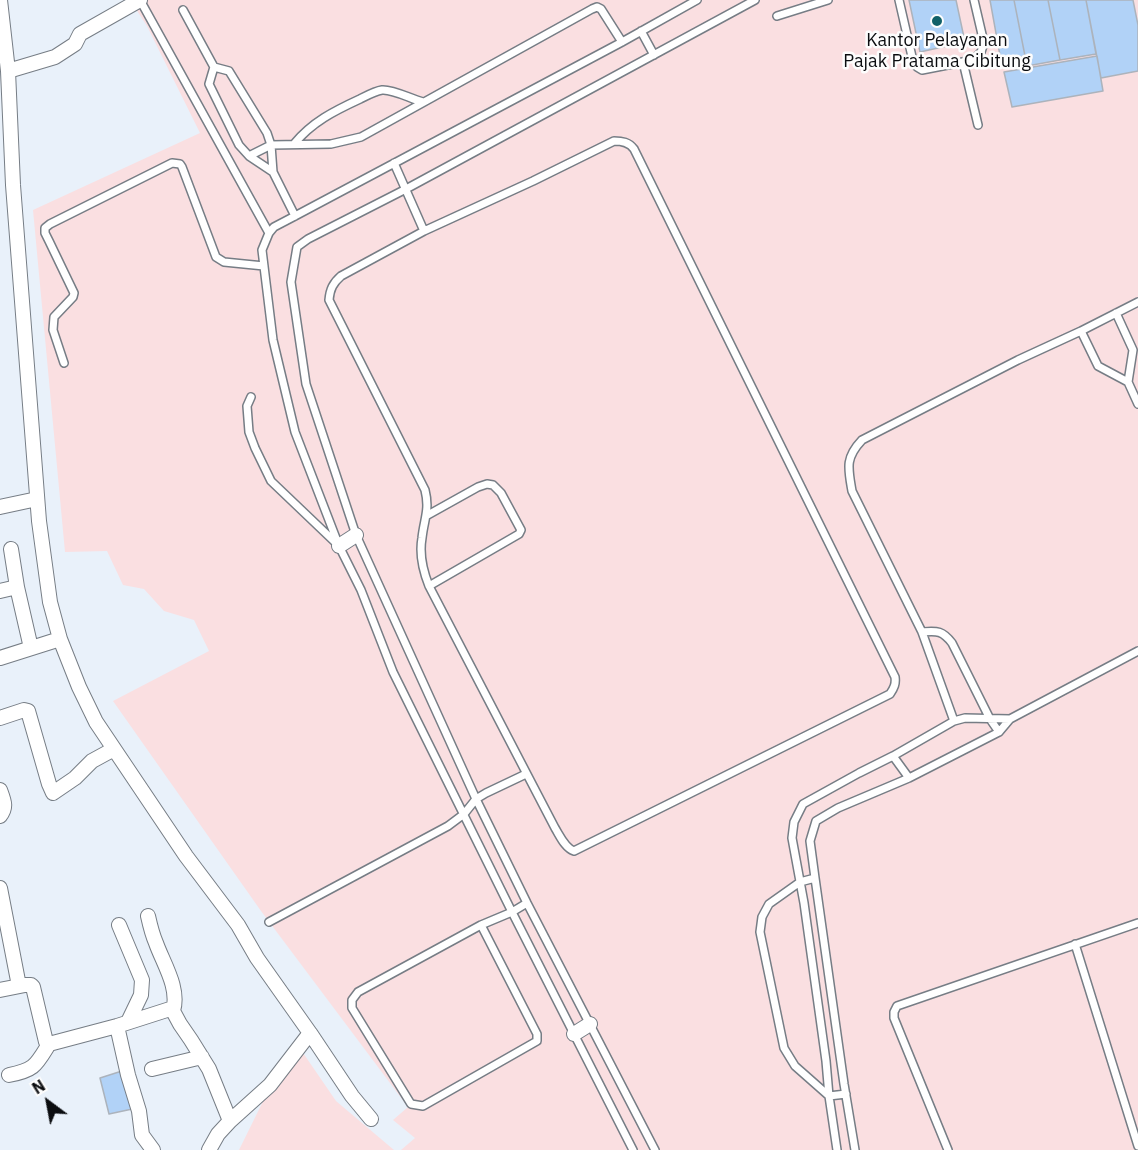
<!DOCTYPE html>
<html>
<head>
<meta charset="utf-8">
<style>
	body { margin:0 }
	#map { position:relative; width:1138px; height:1150px; overflow:hidden; background:#e9f1fa; font-family:"IBM Plex Sans",sans-serif }
	canvas { display:block }
	.north { position:absolute; left:18px; top:1072px; width:60px; height:60px; -webkit-text-stroke:4px #fdfdfd; paint-order:stroke; rotate:328deg; font-size:16px; font-weight:700; line-height:24px; text-align:center; color:#0b0d10 }
	.north::after { content:''; display:block; margin:auto; width:21px; height:27px; background:#0b0d10; clip-path:polygon(50% 0,100% 100%,50% 72%,0 100%) }
</style>
</head>
<body>
<div id="map">
<canvas width="1138" height="1150"></canvas>
<div class="north">N</div>
</div>
<script>
const ctx = document.querySelector('canvas').getContext('2d');
ctx.lineJoin = 'round';
function fillPath(path, color) { ctx.fillStyle = color; ctx.fill(path, 'evenodd'); }
function stroke(path, color, width, dash) { ctx.strokeStyle = color; ctx.lineWidth = width; ctx.lineCap = dash ? 'butt' : 'round'; ctx.setLineDash(dash || []); ctx.stroke(path); }
function drawText(font, color, halo, rows, align = 'center') {
  ctx.font = font + ' "IBM Plex Sans",sans-serif'; ctx.lineWidth = 5; ctx.setLineDash([]); ctx.textBaseline = 'middle'; ctx.strokeStyle = halo; ctx.fillStyle = color; for (const [text, x, y, turn = 0] of rows) {
    ctx.save(); ctx.translate(x, y); ctx.rotate((+turn || 0) * Math.PI / 180); ctx.textAlign = isNaN(turn) ? turn : align; if (halo) ctx.strokeText(text, 0, 0); ctx.fillText(text, 0, 0); ctx.restore();
  }
}
const industrial = new Path2D(`
	M130,0h1008v1150h-737l14,-12 -22,-18 15,-13 -147,-196 -148,-210 96,-50 -15,-31 -30,-9 -20,-22 -21,-4 -16,-34 -42,1 -32,-342 167,-77 -53,-107z
	M299,1047l37,54 58,49h-155l37,-75z`);
const building = new Path2D(`
	M909,0h47l9,42 -45,10z
	M990,0h24l11,56 -24,5z
	M1014,0h34l12,60 -33,6z
	M1048,0h38l10,54 -36,6z
	M1086,0h47l5,25v46l-37,7z
	M1097,56l6,35 -91,16 -8,-35z
	M125,1070l12,38 -28,6 -9,-36z`);
const lane = new Path2D(`
	M140,0l129,233
	M899,0l14,61 4,6 5,3 51,-10 8,-8 3,-9 -10,-43
	M183,10l31,57 -5,17 30,61 10,11 24,16
	M777,16l51,-16
	M641,31l13,24
	M963,62l15,63
	M214,67l15,4 38,62 4,12 2,27 22,44
	M614,141c8,0 15,1 20,8l261,528c1,7 -1,11 -5,17l-316,157c-9,-3 -14,-15 -19,-23l-126,-242c-6,-15 -10,-31 -7,-48 2,-19 8,-28 3,-48l-96,-190c1,-11 4,-17 12,-24l83,-45 109,-50z
	M294,144c18,-22 40,-33 66,-45 6,-3 15,-8 22,-9 11,-1 29,9 41,12
	M249,156l22,-11 60,-1 30,-7 231,-128 5,-2 4,2 21,33
	M394,163l30,68
	M1116,313l17,37 -5,32 10,22
	M1081,331l17,35 30,16
	M64,363l-11,-33 1,-13 19,-20 1,-4 -25,-52 -4,-8v-5l5,-4 122,-61 8,1 2,3 34,90 8,5 40,4
	M251,397l-4,9 2,26 6,16 16,33 66,63
	M426,516l52,-29 9,-3 6,1 8,8 20,37 -2,4 -90,52
	M922,632c15,-1 20,-2 30,11l38,76 9,13
	M954,721l-32,-89 -70,-141c-4,-23 -7,-33 10,-51l156,-80 63,-29 57,-29
	M893,756l16,22
	M815,878l-15,4 -31,22 -7,13 -2,15 24,116 11,18 34,30 17,-2
	M269,922l179,-96 16,-12 12,-15 10,-6 40,-19
	M481,925l56,109v7l-114,65 -12,-2 -59,-96v-8l6,-8 123,-67 31,-13 15,-9
	M1075,944l63,202
	M633,1150l-121,-238 -119,-240 -32,-82 -22,-44 -44,-114 -22,-92 -11,-90 7,-17 5,-6 21,-11 327,-174 75,-42
	M655,1150l-128,-247 -51,-104 -120,-264 -50,-151 -15,-102 6,-35 11,-8 98,-50 349,-189
	M837,1150l-8,-54 -3,-35 -22,-158 -12,-65 2,-16 9,-18 56,-31 34,-17 61,-35 11,-3 45,1
	M855,1150l-11,-66 -29,-206 -5,-37 6,-20 22,-13 71,-30 90,-46 11,-13 128,-68
	M948,1150l-54,-132v-6l3,-6 241,-83`);
const street = new Path2D(`
	M0,0l8,71 5,114 26,336 11,81 10,37 19,48 17,35 90,134 52,69 19,33 53,75 42,63 19,23
	M8,71l47,-14 20,-13 5,-10 60,-34
	M0,507l37,-8
	M339,546l17,-11
	M11,549l6,38 14,61
	M0,591l17,-4
	M0,658l60,-19
	M0,718l24,-8 4,1 21,73 4,9 22,-15 17,-17 22,-12
	M0,790c4,11 7,17 0,26
	M0,888l19,98
	M148,916c2,9 4,18 8,27 7,20 24,45 17,68
	M119,925l23,55 -1,15 -13,27
	M0,990l25,-5h6l2,2 13,55 3,2
	M117,1026l11,49 11,36 3,24 11,15
	M574,1034l16,-10
	M152,1069l50,-12
	M9,1075c26,-5 27,-10 40,-31l68,-18 53,-17 3,2 7,13 11,16 18,29 21,52
	M209,1150l9,-16 12,-13 40,-36 40,-52`);
const markers = [
	[937,21,6,"#116169"]
];
const poiNames = [
	["Kantor Pelayanan",937,41],
	["Pajak Pratama Cibitung",937,62]
];
fillPath(industrial, '#fadfe1');
fillPath(building, '#b1d2f7');
stroke(building, '#acb3bc', 1.5);
stroke(lane, '#767d85', 10);
stroke(street, '#767d85', 16);
stroke(lane, '#fff', 7);
stroke(street, '#fff', 14);
for (const [x, y, r, color] of markers) { const dot = new Path2D(); dot.arc(x, y, r, 0, 2 * Math.PI); ctx.fillStyle = color; ctx.fill(dot); stroke(dot, '#fdfdfd', 2); }
drawText('18px', '#0b0d10', '#fdfdfd', poiNames);
</script>
</body>
</html>
